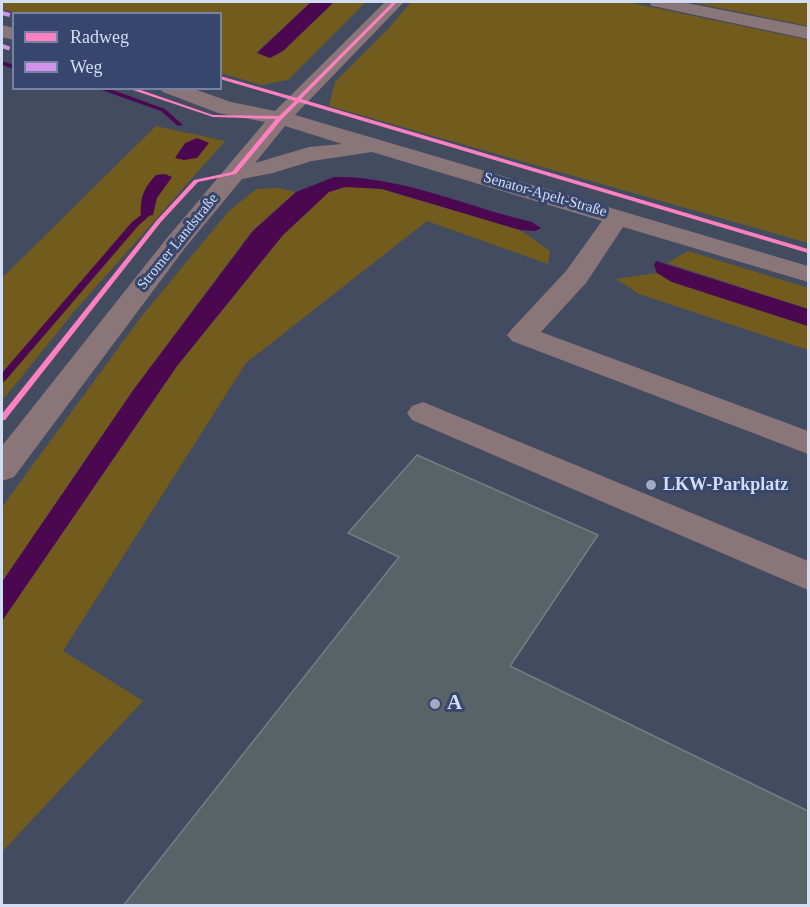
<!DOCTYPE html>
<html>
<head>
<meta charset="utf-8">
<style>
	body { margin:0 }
	#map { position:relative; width:810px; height:907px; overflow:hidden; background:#434b60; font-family:Georgia,serif }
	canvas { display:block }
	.frame { position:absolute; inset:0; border:3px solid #d3ddf4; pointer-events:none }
	.legend { position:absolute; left:12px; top:12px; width:210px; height:78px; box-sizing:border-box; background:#37466c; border:2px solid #7582a2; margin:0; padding:8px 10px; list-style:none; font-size:18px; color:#d3ddf4 }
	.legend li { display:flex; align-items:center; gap:12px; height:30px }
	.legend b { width:30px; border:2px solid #7582a2 }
</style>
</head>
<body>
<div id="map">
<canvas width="810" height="907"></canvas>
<div class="frame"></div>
<ul class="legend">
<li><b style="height:8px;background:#ff80c0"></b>Radweg</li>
<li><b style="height:8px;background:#d193ec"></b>Weg</li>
</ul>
</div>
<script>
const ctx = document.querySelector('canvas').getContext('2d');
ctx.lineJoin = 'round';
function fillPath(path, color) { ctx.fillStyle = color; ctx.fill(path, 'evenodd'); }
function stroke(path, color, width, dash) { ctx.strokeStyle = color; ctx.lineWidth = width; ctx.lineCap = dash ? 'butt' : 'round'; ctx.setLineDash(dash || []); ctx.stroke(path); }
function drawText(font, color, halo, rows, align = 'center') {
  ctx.font = font + ' Georgia,serif'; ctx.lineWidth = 6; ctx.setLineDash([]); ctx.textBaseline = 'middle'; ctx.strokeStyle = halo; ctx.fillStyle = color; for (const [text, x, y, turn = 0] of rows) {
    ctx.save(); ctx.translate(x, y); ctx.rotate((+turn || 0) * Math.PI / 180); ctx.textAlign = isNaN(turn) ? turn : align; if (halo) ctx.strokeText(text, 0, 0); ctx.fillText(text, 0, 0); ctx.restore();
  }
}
const green = new Path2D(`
	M2,2h309l-54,50 26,-1 51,-49h32l-78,78 -27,5 -40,-12 -1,-59 -203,-1 -15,-4z
	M411,2h216l181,38v203l-479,-137 6,-24 52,-52z
	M690,2h118v24z
	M156,126l69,15 -153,173 -70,87v-123z
	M356,186l26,3 138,41 30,21 -2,13 -121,-43 -181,142 -183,288 80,50 -141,151v-231l175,-255 106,-131 46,-43 16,-5z
	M279,188l17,4 -44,39 -118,158 -132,193v-75l139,-190 87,-105 28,-23z
	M688,251l120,37v21l-141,-46z
	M657,273l15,9 136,44v24l-169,-56 -23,-15z`);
const water = new Path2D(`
	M311,2h23l-51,49 -13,7 -13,-5z
	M197,138l12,5 -12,15 -13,2 -9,-2 10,-15z
	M165,174l7,3 -15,21 -4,17 -12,2c-1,-19 2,-28 15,-42z
	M334,177c68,-1 133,30 198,45l9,6 -6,3 -15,-1 -138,-41 -37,-2 -16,5 -46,43 -106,131 -175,255v-39l132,-193 119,-158 43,-39z
	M656,261l152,48v17l-136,-44 -15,-9 -3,-8z`);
const stream = new Path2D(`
	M2,61l12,4v4l-12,-4z
	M96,88h11l58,21 18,16 -5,1 -17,-15z
	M146,201h3l4,2 -4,13 -11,10 -133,155 -3,1v-9l130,-151 9,-7z`);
const building = new Path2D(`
	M417,455l181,80 -88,131 298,145v95h-685l276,-349 -51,-24z`);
const minor = new Path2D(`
	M385,2h19l-109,113 513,151v16l-185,-55 -37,56 -45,49 267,99v23l-296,-113 -5,-6 5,-6 54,-58 36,-50 -230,-69 -60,9 -39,12 -31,6 -57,69 -171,229 -12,4v-35l165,-208 98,-116 -47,-9 -55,-21 -3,-4h31l40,14 44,9zM285,126l57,18 -33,3 -54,16z
	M649,2h33l126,25v12l-150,-32 -6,-1z
	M2,25l12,3v12l-12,-3z
	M423,402l385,159v29l-396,-170 -5,-7 5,-7z`);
const quiet = new Path2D(`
	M2,13l12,3
	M2,46l12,4`);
const cycleway = new Path2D(`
	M393,2h4l-96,97 507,150v4l-509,-151 -17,17 -46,55 -38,8 -37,40 -156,198h-3v-6l155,-194 37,-40 38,-8 44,-53 -63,-2 -86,-29h8l78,27 66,1 16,-15 -75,-22v-3l77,22z`);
const markers = [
	[651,485,6,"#a1aac0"],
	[435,704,6,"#a1aac0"]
];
const farStreetnames = [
	["Senator-Apelt-Straße",545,195,16],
	["Stromer Landstraße",178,242,-51]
];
const poiNames = [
	["LKW-Parkplatz",663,485]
];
const nearPoinames = [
	["A",447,704]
];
fillPath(green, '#715b1d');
fillPath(water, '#4c0751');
fillPath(stream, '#4c0751');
fillPath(building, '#586367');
stroke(building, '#727e80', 1.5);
fillPath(minor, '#8a7678');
stroke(quiet, '#d193ec', 4, [8, 4]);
fillPath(cycleway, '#ff80c0');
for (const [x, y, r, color] of markers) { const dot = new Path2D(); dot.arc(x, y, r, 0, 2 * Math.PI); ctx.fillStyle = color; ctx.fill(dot); stroke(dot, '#37466c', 2); }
drawText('15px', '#d3ddf4', '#37466c', farStreetnames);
drawText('bold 18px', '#d3ddf4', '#37466c', poiNames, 'left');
drawText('bold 21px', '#d3ddf4', '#37466c', nearPoinames, 'left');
</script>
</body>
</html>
